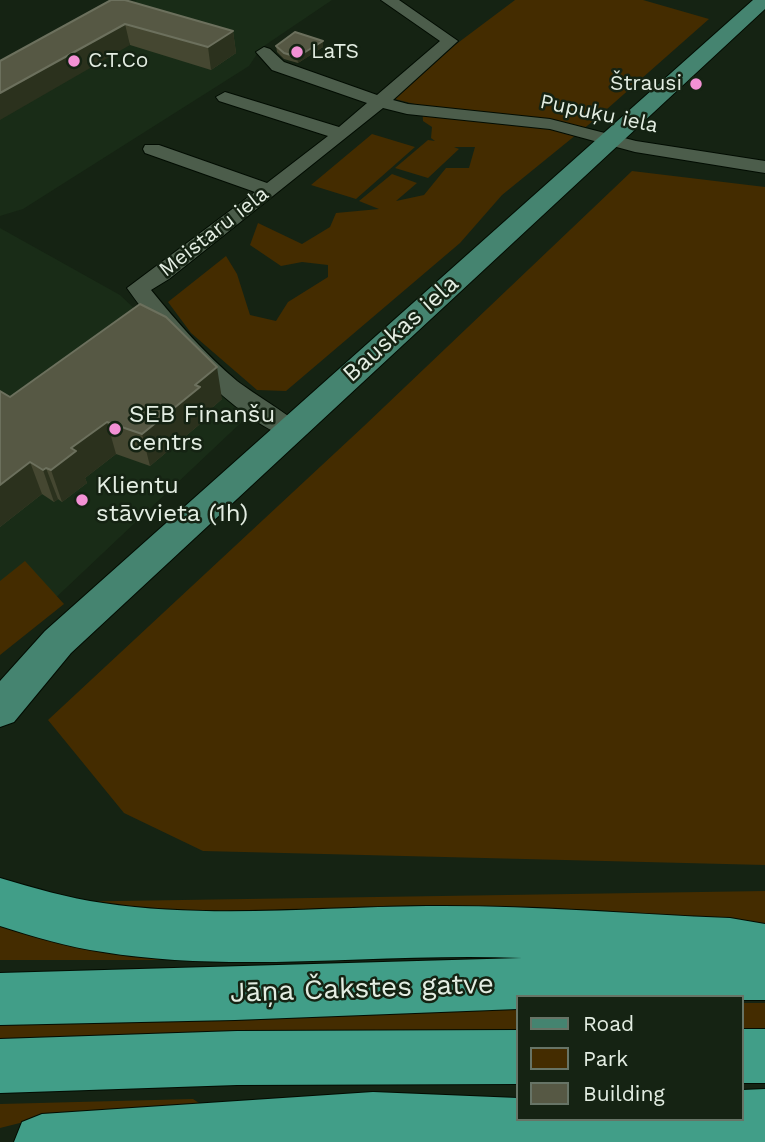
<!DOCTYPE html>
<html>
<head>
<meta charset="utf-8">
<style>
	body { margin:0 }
	#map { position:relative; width:765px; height:1142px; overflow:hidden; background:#152313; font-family:"Work Sans",sans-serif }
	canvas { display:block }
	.legend { position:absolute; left:516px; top:995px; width:228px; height:126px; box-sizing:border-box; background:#152313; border:2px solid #677466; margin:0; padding:9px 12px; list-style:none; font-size:21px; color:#e3ede2 }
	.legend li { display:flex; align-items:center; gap:14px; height:35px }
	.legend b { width:35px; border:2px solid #677466 }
</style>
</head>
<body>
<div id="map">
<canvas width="765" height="1142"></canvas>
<ul class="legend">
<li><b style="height:9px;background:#458470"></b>Road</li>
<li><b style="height:19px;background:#442c00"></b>Park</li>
<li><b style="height:19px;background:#565844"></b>Building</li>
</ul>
</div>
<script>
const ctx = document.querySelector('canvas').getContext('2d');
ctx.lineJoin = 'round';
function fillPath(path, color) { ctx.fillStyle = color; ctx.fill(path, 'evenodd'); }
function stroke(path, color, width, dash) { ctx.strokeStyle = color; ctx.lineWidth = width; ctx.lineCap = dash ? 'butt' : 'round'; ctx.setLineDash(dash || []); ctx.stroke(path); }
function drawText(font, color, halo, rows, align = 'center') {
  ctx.font = font + ' "Work Sans",sans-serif'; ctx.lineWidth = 5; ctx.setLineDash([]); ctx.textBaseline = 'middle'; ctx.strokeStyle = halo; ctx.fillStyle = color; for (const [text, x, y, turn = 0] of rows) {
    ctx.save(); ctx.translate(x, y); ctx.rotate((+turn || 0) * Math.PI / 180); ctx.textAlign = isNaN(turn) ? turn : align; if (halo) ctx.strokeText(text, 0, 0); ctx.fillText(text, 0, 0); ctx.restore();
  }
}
const built = new Path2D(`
	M137,0h195l-71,48 -12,18 -226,143 -23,7v-146z
	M0,228l120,67 128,121 -218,206 -30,22z`);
const green = new Path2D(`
	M515,0h128l66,19 -111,98 -96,78 -42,48 -174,148 -29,-1 -66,-57 -23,-31 58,-46 11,18 13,41 26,6 12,-19 40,-25v-12l-26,-3 -21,4 -31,-21 8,-22 44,21 28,-17 6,-14 43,-4 -20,-8 33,-27 25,9 -21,18 28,-6 22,-27h23l6,-21h-21l5,2 -31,29 -33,-10 33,-28 7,1 -4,-3 1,-11 -9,-6 -1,-15 -27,-7 60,-54z
	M372,134l43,13 -59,52 -45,-14z
	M632,171l133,16v678l-562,-14 -79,-38 -76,-93 316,-294z
	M25,561l39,43 -64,51v-74z
	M765,891v45l-632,-19 -81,-15z
	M0,921l197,39h-197z
	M742,1003h23v35h-23z
	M518,1006v35l-518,8v-36l299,-6z
	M193,1099l12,8 -181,15 -24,6v-24z`);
const minor = new Path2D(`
	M381,0h18l59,41 -65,59 15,4 142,15 86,22 129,20v12l-130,-21 -85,-23 -143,-15 -24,-6 -214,171 -18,11c26,32 54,64 86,91 14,11 61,39 66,48l-3,6 -9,3c-56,-16 -131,-103 -164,-150l128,-96 -110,-39 -2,-4 2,-4h14l108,38 61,-47 -109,-35 -3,-4 9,-5 114,35 28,-24 -95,-33 -16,-18 8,-5 6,2 14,13 93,33 63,-54z`);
const major = new Path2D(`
	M753,0h12v9l-694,644 -57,69 -14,5v-46l45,-50z`);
const highway = new Path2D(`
	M0,878c34,10 68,20 103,25 107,16 217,4 324,3 101,-1 202,8 303,12l35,6v76h-23v-3h-224v12l-283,11 -235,5v-52l522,-15c-136,-6 -285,16 -419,-6 -35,-5 -69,-15 -103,-26z
	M742,1029h23v54h-23z
	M518,1030v54l-281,1 -237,8v-54l237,-8z
	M765,1089v53h-751l8,-20 20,-8 331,-22 145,6v21h224v-29z`);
const wall = new Path2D(`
	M111,0l122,31 3,22 -25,17 -81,-25z
	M323,41v6l-25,16 -14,-4 -7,-7 -1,-6z
	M0,391l10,6 212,2 -17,15 1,5 -56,47 -34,-12 -31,24 2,5 -25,19 -4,-3 -4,3 -12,-8 -42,33z`);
const shadedWall = new Path2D(`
	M125,24l5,21 -130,75v-27z
	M233,31l3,22 -25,17 -3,-23z
	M323,41v6l-25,16 -1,-6z
	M217,367l5,32 -17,15 1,5 -56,47 -8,-32 53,-49z
	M107,422l9,32 -31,24 2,5 -25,19 -11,-32 20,-22z
	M30,462l12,32 -42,33v-42z
	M46,468l12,31 -4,3 -11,-32z`);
const building = new Path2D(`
	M111,0h14l108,31 -25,16 -83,-23 -125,69v-32z
	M295,32l28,9 -26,16 -13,-4 -8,-7z
	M140,304l26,13 51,50 -22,18 5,2 -58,47 -35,-12 -36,26 5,3 -25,19 -5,-2 -3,2 -13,-8 -30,23v-94l10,6z`);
const markers = [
	[297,52,7,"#f391d5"],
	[74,61,7,"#f391d5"],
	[696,84,7,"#f391d5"],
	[115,429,7,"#f391d5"],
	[82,500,7,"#f391d5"]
];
const farPoinames = [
	["LaTS",311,52],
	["C.T.Co",88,61],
	["Štrausi",682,84,"right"]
];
const farStreetnames = [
	["Pupuķu iela",599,114,12],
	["Meistaru iela",214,232,-38]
];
const streetNames = [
	["Bauskas iela",401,329,-42]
];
const poiNames = [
	["SEB Finanšu",129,415],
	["centrs",129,443],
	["Klientu",96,486],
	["stāvvieta (1h)",96,514]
];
const nearStreetnames = [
	["Jāņa Čakstes gatve",362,989,-2]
];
fillPath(built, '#192c17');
fillPath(green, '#442c00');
stroke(minor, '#020c02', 2);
stroke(major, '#020c02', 2);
stroke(highway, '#020c02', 2);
fillPath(minor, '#4c5d4b');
fillPath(major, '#458470');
fillPath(highway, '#419e88');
fillPath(wall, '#454731');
fillPath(shadedWall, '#2b311d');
fillPath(building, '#565844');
stroke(building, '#6c705d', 2);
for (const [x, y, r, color] of markers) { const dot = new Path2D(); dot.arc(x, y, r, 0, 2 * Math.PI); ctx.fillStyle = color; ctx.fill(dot); stroke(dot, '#152313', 2.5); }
drawText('21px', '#e3ede2', '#152313', farPoinames, 'left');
drawText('21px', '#e3ede2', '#152313', farStreetnames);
drawText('24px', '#e3ede2', '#152313', streetNames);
drawText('24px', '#e3ede2', '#152313', poiNames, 'left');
drawText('28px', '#e3ede2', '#152313', nearStreetnames);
</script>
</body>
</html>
